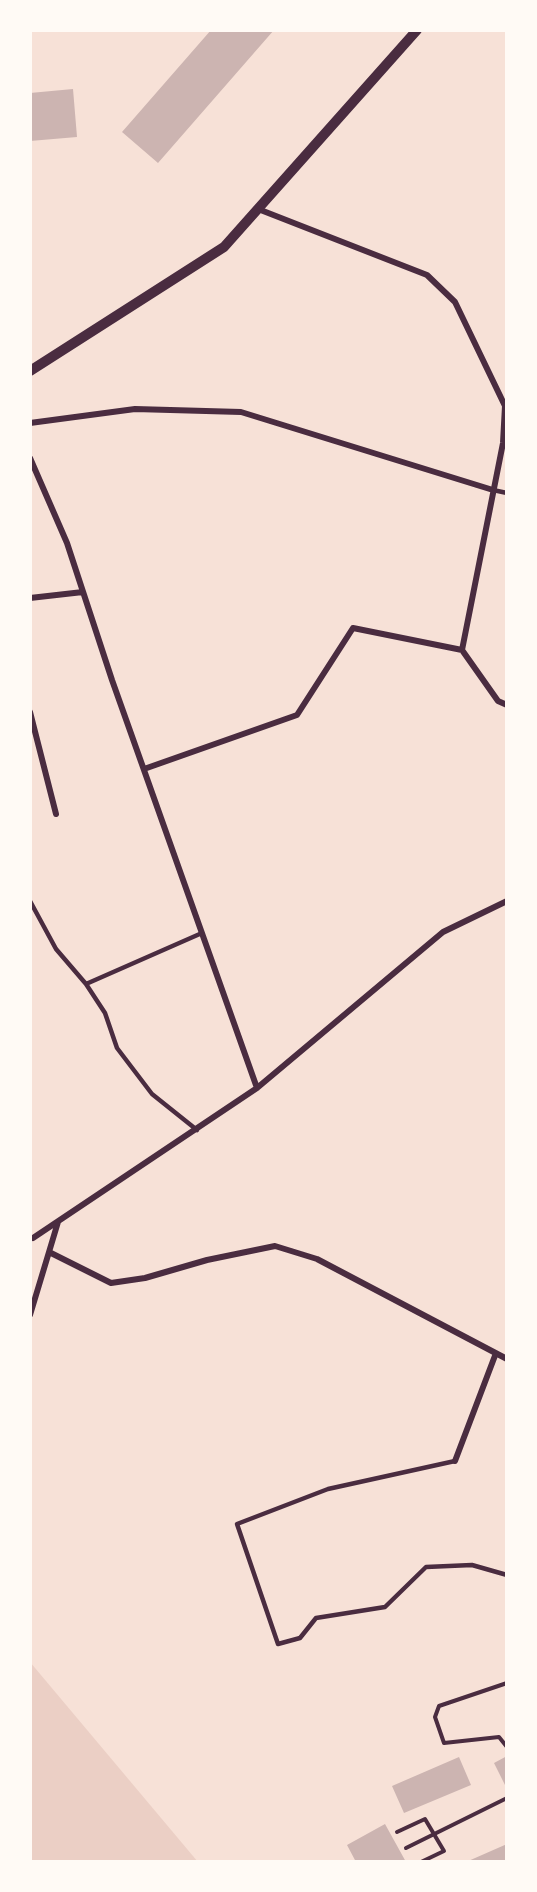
<!DOCTYPE html>
<html>
<head>
<meta charset="utf-8">
<style>
	body { margin:0 }
	#map { position:relative; width:537px; height:1892px; overflow:hidden; background:#f7e1d7; font-family:Ubuntu,sans-serif }
	canvas { display:block }
	.frame { position:absolute; inset:0; border:32px solid #fffaf5; pointer-events:none }
</style>
</head>
<body>
<div id="map">
<canvas width="537" height="1892"></canvas>
<div class="frame"></div>
</div>
<script>
const ctx = document.querySelector('canvas').getContext('2d');
ctx.lineJoin = 'round';
function fillPath(path, color) { ctx.fillStyle = color; ctx.fill(path, 'evenodd'); }
function stroke(path, color, width, dash) { ctx.strokeStyle = color; ctx.lineWidth = width; ctx.lineCap = dash ? 'butt' : 'round'; ctx.setLineDash(dash || []); ctx.stroke(path); }
const green = new Path2D(`
	M30,1662l168,200h-168z`);
const building = new Path2D(`
	M211,30h63l-116,133 -36,-31z
	M73,89l4,48 -47,4v-48z
	M507,1756v33l-13,-26z
	M459,1757l12,28 -67,28 -12,-27z
	M385,1824l21,38h-50l-9,-17z
	M507,1844v18h-41z`);
const path = new Path2D(`
	M507,1683l-68,23 -4,11 9,26 55,-6 8,10
	M397,1832l28,-13 19,32 -23,11
	M406,1848l101,-50`);
const service = new Path2D(`
	M493,490l14,3
	M30,901l26,48 30,35 19,29 12,35 35,46 45,36
	M86,984l116,-51
	M455,1461l-127,28 -91,35 41,120 22,-6 16,-20 69,-11 41,-40 46,-2 35,10`);
const minor = new Path2D(`
	M258,209l169,66 28,27 50,104 -2,37 -41,207 36,51 9,4
	M30,423l105,-14 106,3 252,78
	M30,458l37,85 45,137 145,408
	M30,598l53,-6
	M30,712l26,102
	M144,769l153,-54 56,-87 109,22
	M58,1222l-9,30 62,31 34,-5 62,-18 68,-14 42,13 190,100
	M33,1238l224,-150 186,-156 64,-31
	M30,1315l19,-63
	M455,1461l41,-108`);
const tertiary = new Path2D(`
	M30,371l194,-124 193,-217`);
fillPath(green, '#ebcfc5');
fillPath(building, '#ccb4b1');
stroke(path, '#4a2c40', 4);
stroke(service, '#4a2c40', 4.5);
stroke(minor, '#4a2c40', 6);
stroke(tertiary, '#4a2c40', 10);
</script>
</body>
</html>
